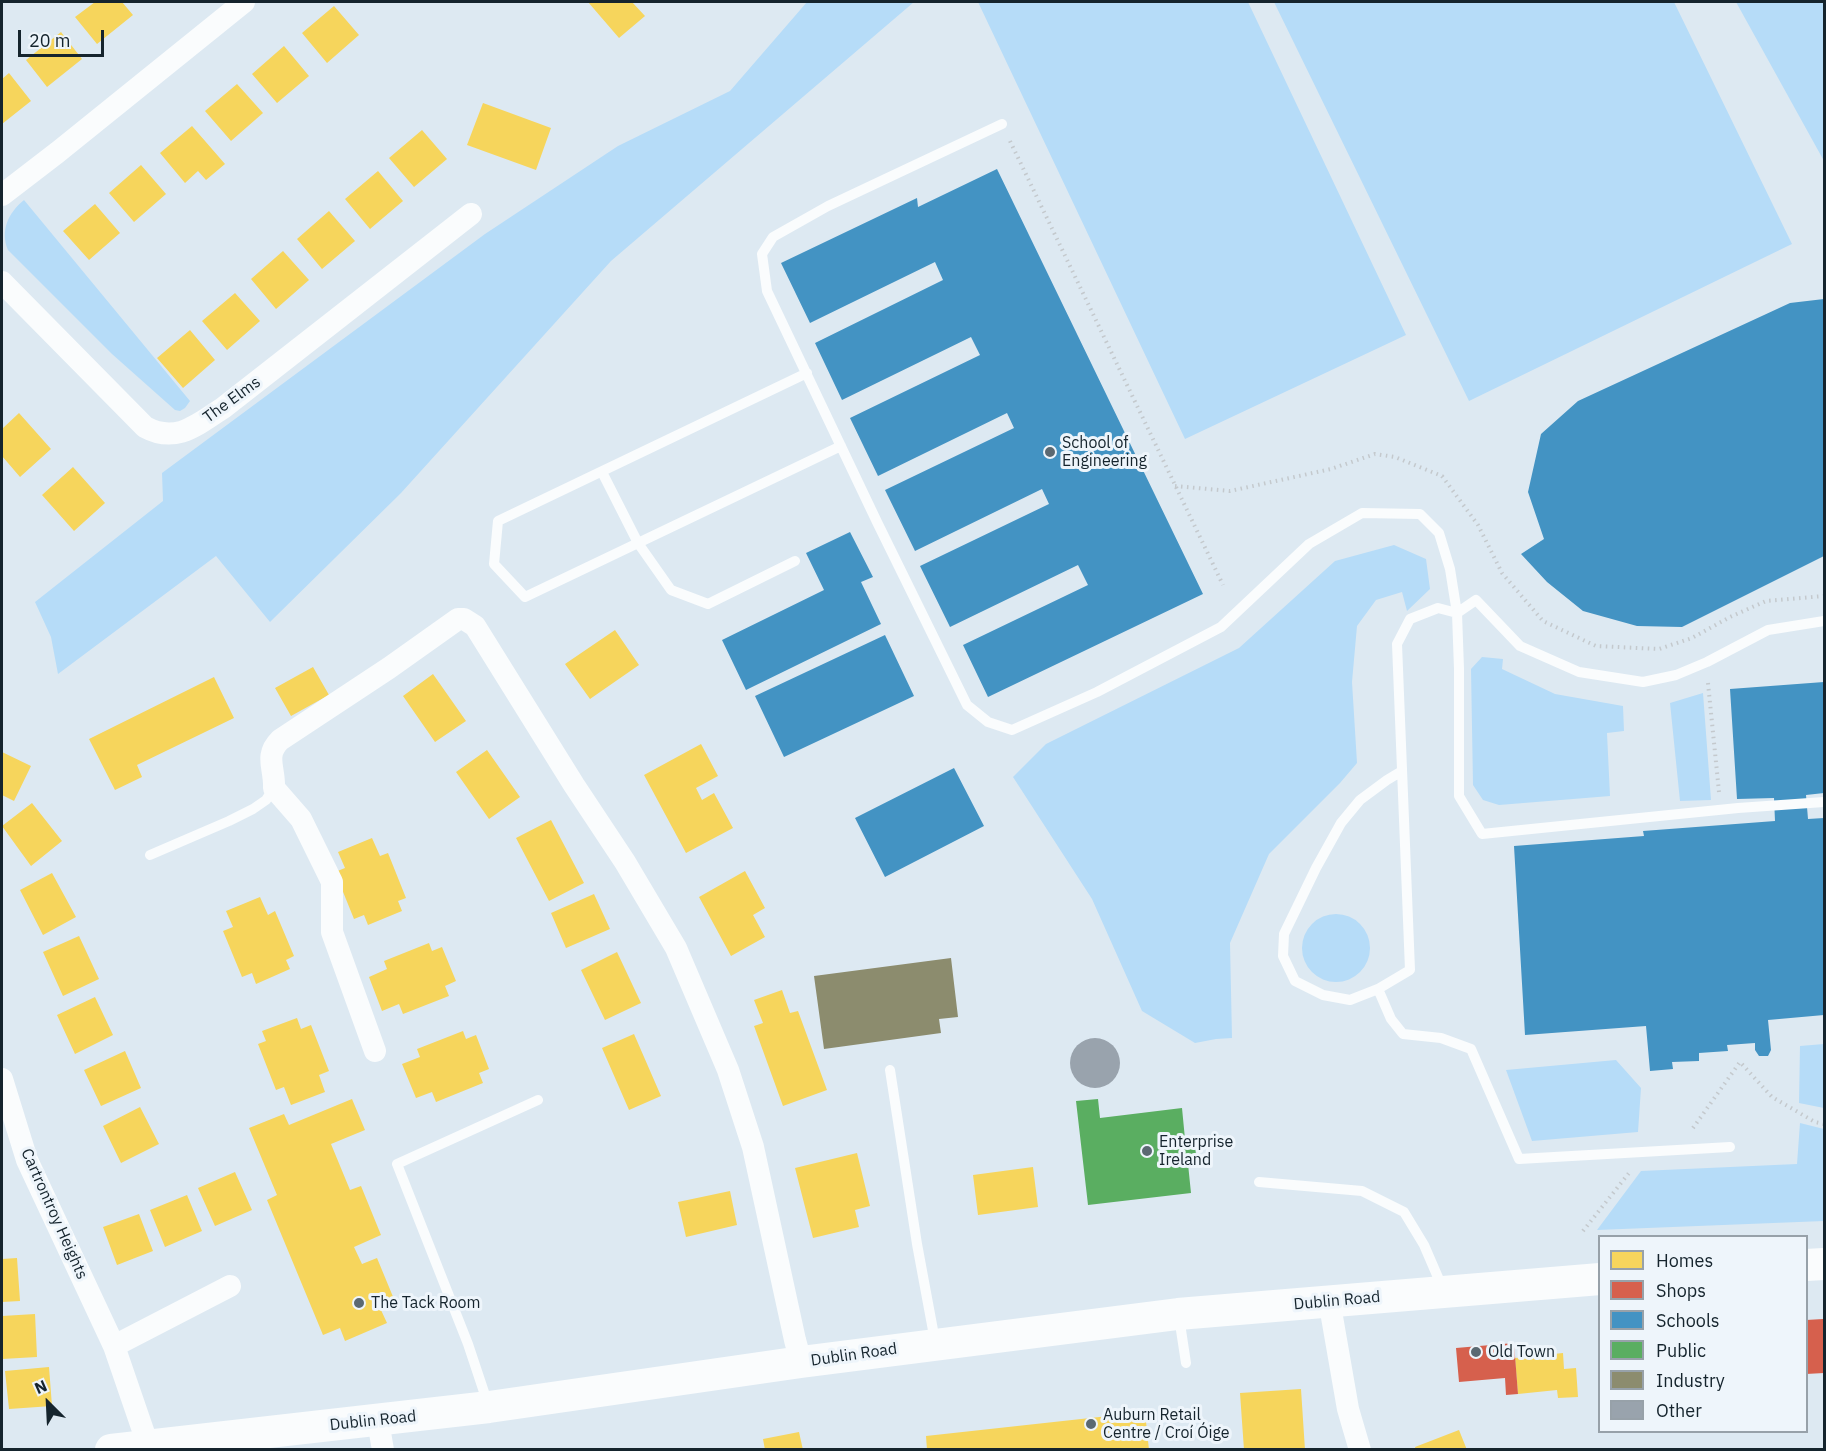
<!DOCTYPE html>
<html>
<head>
<meta charset="utf-8">
<style>
	body { margin:0 }
	#map { position:relative; width:1826px; height:1451px; overflow:hidden; background:#dde9f2; font-family:"IBM Plex Sans",sans-serif }
	canvas { display:block }
	.frame { position:absolute; inset:0; border:3px solid #15242d; pointer-events:none }
	.legend { position:absolute; left:1598px; top:1235px; width:210px; height:198px; box-sizing:border-box; background:#eef5fb; border:2px solid #97a1a9; margin:0; padding:8px 10px; list-style:none; font-size:18px; color:#15242d }
	.legend li { display:flex; align-items:center; gap:12px; height:30px }
	.legend b { width:30px; border:2px solid #97a1a9 }
	.north { position:absolute; left:18px; top:1373px; width:60px; height:60px; -webkit-text-stroke:4px #eef5fb; paint-order:stroke; rotate:336deg; font-size:16px; font-weight:700; line-height:24px; text-align:center; color:#15242d }
	.north::after { content:''; display:block; margin:auto; width:21px; height:27px; background:#15242d; clip-path:polygon(50% 0,100% 100%,50% 72%,0 100%) }
	.scale { position:absolute; left:18px; top:30px; width:86px; height:27px; box-sizing:border-box; border:3px solid #15242d; border-top:0; padding-left:8px; font-size:18px; line-height:21px; white-space:nowrap; color:#15242d; -webkit-text-stroke:4px #eef5fb; paint-order:stroke }
</style>
</head>
<body>
<div id="map">
<canvas width="1826" height="1451"></canvas>
<div class="frame"></div>
<ul class="legend">
<li><b style="height:16px;background:#f6d55c"></b>Homes</li>
<li><b style="height:16px;background:#d6604d"></b>Shops</li>
<li><b style="height:16px;background:#4393c3"></b>Schools</li>
<li><b style="height:16px;background:#5aae61"></b>Public</li>
<li><b style="height:16px;background:#8c8c6e"></b>Industry</li>
<li><b style="height:16px;background:#99a3ad"></b>Other</li>
</ul>
<div class="north">N</div>
<div class="scale">20 m</div>
</div>
<script>
const ctx = document.querySelector('canvas').getContext('2d');
ctx.lineJoin = 'round';
function fillPath(path, color) { ctx.fillStyle = color; ctx.fill(path, 'evenodd'); }
function stroke(path, color, width, dash) { ctx.strokeStyle = color; ctx.lineWidth = width; ctx.lineCap = dash ? 'butt' : 'round'; ctx.setLineDash(dash || []); ctx.stroke(path); }
function drawText(font, color, halo, rows, align = 'center') {
  ctx.font = font + ' "IBM Plex Sans",sans-serif'; ctx.lineWidth = 6; ctx.setLineDash([]); ctx.textBaseline = 'middle'; ctx.strokeStyle = halo; ctx.fillStyle = color; for (const [text, x, y, turn = 0] of rows) {
    ctx.save(); ctx.translate(x, y); ctx.rotate((+turn || 0) * Math.PI / 180); ctx.textAlign = isNaN(turn) ? turn : align; if (halo) ctx.strokeText(text, 0, 0); ctx.fillText(text, 0, 0); ctx.restore();
  }
}
const green = new Path2D(`
	M807,2h107l-303,259 -210,232 -131,129 -54,-66 -158,118 -7,-37 -16,-35 128,-101 -1,-28 323,-239 133,-88 112,-55z
	M978,2h270l158,333 -221,104z
	M1274,2h400l118,242 -323,157z
	M1736,2h88v159z
	M24,200l166,201 -5,7 -5,3 -5,-1 -63,-56 -104,-104c-8,-19 0,-37 16,-50z
	M1394,545l32,14 4,30 -23,22 -5,-19 -26,8 -19,26 -5,56 5,81 -17,20 -71,71 -39,89 2,95 -16,1 -21,4 -53,-32 -50,-112 -79,-122 33,-33 193,-96 96,-87z
	M1482,657l21,2 -1,10 53,25 68,12 1,25 -17,2 3,63 -111,9 -16,-5 -10,-15 -2,-116z
	M1703,693l8,107 -31,1 -10,-98z
	M1302 948a34 34 0 1 1 68 0a34 34 0 1 1-68 0Z
	M1824,1044v64l-25,-5 1,-57z
	M1616,1060l25,28 -3,44 -106,9 -26,-71z
	M1800,1123l24,6v92l-227,9 44,-59 156,-7z`);
const homes = new Path2D(`
	M95,2h27l11,13 -36,29 -22,-27z
	M588,2h44l13,14 -26,22z
	M334,6l25,29 -32,28 -25,-30z
	M61,32l21,27 -35,28 -21,-27z
	M284,46l25,30 -32,27 -25,-29z
	M9,73l22,28 -29,23v-45z
	M237,84l26,29 -32,28 -26,-30z
	M483,103l68,25 -15,42 -69,-25z
	M192,126l33,38 -19,16 -8,-9 -13,12 -25,-30z
	M422,130l25,29 -33,28 -25,-29z
	M141,165l25,29 -32,28 -25,-29z
	M378,171l25,30 -33,28 -25,-30z
	M95,204l25,29 -31,27 -26,-29z
	M329,211l26,30 -33,28 -25,-30z
	M283,251l26,29 -33,29 -25,-30z
	M235,293l25,28 -33,29 -25,-29z
	M190,330l25,30 -32,28 -26,-30z
	M19,413l32,36 -31,28 -18,-21v-27z
	M73,467l32,36 -31,28 -32,-36z
	M615,630l24,35 -49,34 -25,-35z
	M313,667l16,28 -38,21 -16,-28z
	M433,674l33,47 -31,21 -32,-46z
	M214,677l20,41 -97,47 5,12 -27,13 -26,-51z
	M701,744l17,32 -22,12 6,12 12,-7 19,35 -47,25 -42,-78z
	M487,750l33,47 -31,22 -33,-47z
	M2,752l29,14 -17,35 -12,-6z
	M32,803l30,38 -31,25 -29,-40z
	M551,820l33,63 -35,18 -33,-63z
	M372,838l8,18 8,-3 18,45 -8,3 4,10 -34,14 -4,-10 -10,4 -19,-47 10,-4 -7,-16z
	M745,871l20,37 -12,7 12,22 -34,19 -32,-59z
	M52,873l24,44 -33,18 -23,-45z
	M594,894l16,35 -44,19 -15,-35z
	M260,897l8,18 7,-4 19,45 -8,4 4,9 -34,15 -4,-11 -10,4 -19,-46 10,-4 -7,-16z
	M79,936l20,43 -36,17 -20,-44z
	M429,943l3,8 10,-4 14,34 -11,5 4,10 -46,18 -4,-10 -17,7 -13,-34 18,-8 -3,-8z
	M617,952l24,51 -36,17 -24,-50z
	M782,990l8,23 8,-2 29,79 -44,16 -29,-80 9,-3 -9,-23z
	M95,997l18,38 -38,19 -18,-39z
	M297,1018l4,11 10,-4 18,46 -10,4 6,17 -34,13 -7,-18 -8,3 -18,-46 8,-3 -4,-10z
	M463,1031l3,8 10,-4 13,34 -10,4 4,10 -47,19 -4,-10 -16,6 -14,-34 18,-7 -3,-8z
	M634,1034l27,62 -32,14 -27,-62z
	M125,1051l16,37 -40,18 -17,-36z
	M352,1099l13,31 -34,14 19,46 11,-4 20,49 -27,12 8,17 15,-6 19,46 -15,6 6,13 -42,18 -5,-13 -17,7 -56,-135 10,-5 -28,-67 35,-14 5,11z
	M140,1107l19,37 -38,19 -18,-37z
	M857,1153l13,53 -15,4 4,17 -46,11 -18,-70z
	M1033,1167l5,40 -60,8 -5,-40z
	M235,1172l17,38 -37,16 -17,-38z
	M730,1191l7,34 -51,12 -8,-35z
	M187,1195l15,36 -37,16 -15,-37z
	M139,1214l14,37 -36,14 -14,-38z
	M17,1258l3,43 -18,1v-43z
	M35,1314l2,43 -35,2v-43z
	M1563,1353l1,16 12,-1 2,29 -20,1 -1,-8 -39,4 -3,-36z
	M49,1367l3,39 -43,3 -4,-38z
	M1301,1389l4,61h-61l-4,-57z
	M1145,1412l4,38h-222l-1,-14z
	M1459,1430l8,20h-51l-1,-3z
	M799,1432l4,18h-38l-2,-11z`);
const shops = new Path2D(`
	M1823,1319l1,54 -18,1v-54z
	M1514,1343l4,51 -12,1 -1,-17 -46,4 -3,-34z`);
const schools = new Path2D(`
	M997,169l206,425 -215,103 -25,-52 125,-60 -10,-20 -128,62 -30,-61 129,-62 -7,-15 -127,62 -30,-61 129,-62 -7,-15 -129,63 -28,-58 130,-63 -9,-18 -129,63 -27,-57 128,-63 -8,-18 -125,61 -29,-60 136,-65 1,9z
	M1824,299v257l-142,71 -45,-1 -54,-15 -36,-29 -26,-28 23,-15 -16,-47 13,-58 37,-33 212,-98z
	M850,532l23,45 -12,5 20,42 -135,66 -24,-50 102,-50 -18,-37z
	M885,635l29,61 -130,61 -29,-61z
	M1824,682v111l-18,2 2,24 16,-1v197l-56,5 3,30 -3,6h-9l-4,-6v-7l-28,2 1,6 -29,2v8l-27,1 1,7 -23,2 -4,-45 -121,9 -11,-189 130,-10 -1,-5 132,-10 -1,-23 -37,1 -7,-110z
	M954,768l30,58 -99,51 -30,-59z`);
const public = new Path2D(`
	M1098,1099l2,19 82,-10 3,31 9,-1 3,25 -9,1 3,29 -103,12 -12,-104z`);
const industry = new Path2D(`
	M951,958l7,59 -19,2 2,14 -117,16 -10,-73z`);
const building = new Path2D(`
	M1070 1063a25 25 0 1 1 50 0a25 25 0 1 1-50 0Z`);
const path = new Path2D(`
	M1010,141l213,444
	M1175,486l55,5 101,-22 44,-15 20,3 47,19 36,49 24,48 41,48 53,25 63,3 33,-11 38,-21 36,-16 58,-5
	M1708,683l11,109
	M1693,1128l47,-66 32,35 43,25 9,2
	M1583,1231l46,-58`);
const lane = new Path2D(`
	M1002,124l-174,82 -55,31 -11,17 5,37 110,231 90,183 21,17 24,8 85,-38 124,-65 88,-83 53,-31 58,1 19,19 11,36 7,44 2,56v127l23,38 256,-26 86,-6
	M807,373l-309,148 -4,43 31,33 316,-151
	M602,472l36,71 33,47 37,14 87,-43
	M1402,771l-15,9 -27,20 -19,23 -25,45 -32,66 -1,22 12,25 28,14 27,5 28,-11 32,-19 -13,-326 13,-25 28,-11 19,5 19,-13 44,46 59,26 64,10 33,-7 31,-13 61,-32 56,-9
	M150,855l79,-34 24,-12 13,-9 8,-12
	M1378,989l13,30 12,15 38,4 30,11 48,110 211,-12
	M890,1070l27,174 18,97
	M1259,1182l103,9 42,21 20,33 19,44
	M1179,1317l7,46
	M488,1404l-20,-60 -71,-180 141,-64`);
const street = new Path2D(`
	M2,195l56,-43 186,-150
	M2,282l143,145c31,17 52,-2 78,-19l248,-194
	M375,1051l-43,-119v-50l-31,-63 -27,-31c1,-20 -10,-32 6,-48l109,-72 69,-49h6l11,7 99,159 51,77 51,86 52,122 25,77 42,193 6,22
	M2,1079l25,81 87,186 34,99
	M1331,1301l1,16 16,92 12,41
	M114,1346l116,-60
	M378,1421l5,29`);
const secondary = new Path2D(`
	M1806,1265l18,-1
	M111,1450l378,-43 312,-45 377,-48 422,-35`);
const markers = [
	[1050,452,6,"#5b6972"],
	[1147,1151,6,"#5b6972"],
	[359,1303,6,"#5b6972"],
	[1476,1352,6,"#5b6972"],
	[1091,1424,6,"#5b6972"]
];
const streetNames = [
	["The Elms",232,400,-36],
	["Cartrontroy Heights",54,1214,66],
	["Dublin Road",1337,1301,-5],
	["Dublin Road",854,1355,-8],
	["Dublin Road",373,1421,-6]
];
const poiNames = [
	["School of",1062,443],
	["Engineering",1062,461],
	["Enterprise",1159,1142],
	["Ireland",1159,1160],
	["The Tack Room",371,1303],
	["Old Town",1488,1352],
	["Auburn Retail",1103,1415],
	["Centre / Croí Óige",1103,1433]
];
fillPath(green, '#b6dcf8');
fillPath(homes, '#f6d55c');
fillPath(shops, '#d6604d');
fillPath(schools, '#4393c3');
fillPath(public, '#5aae61');
fillPath(industry, '#8c8c6e');
fillPath(building, '#99a3ad');
stroke(path, '#c4c9cd', 4, [1.5, 4.5]);
stroke(lane, '#fafcfd', 10);
stroke(street, '#fafcfd', 22);
stroke(secondary, '#fafcfd', 32);
for (const [x, y, r, color] of markers) { const dot = new Path2D(); dot.arc(x, y, r, 0, 2 * Math.PI); ctx.fillStyle = color; ctx.fill(dot); stroke(dot, '#eef5fb', 2); }
drawText('16px', '#15242d', '#eef5fb', streetNames);
drawText('16px', '#15242d', '#eef5fb', poiNames, 'left');
</script>
</body>
</html>
